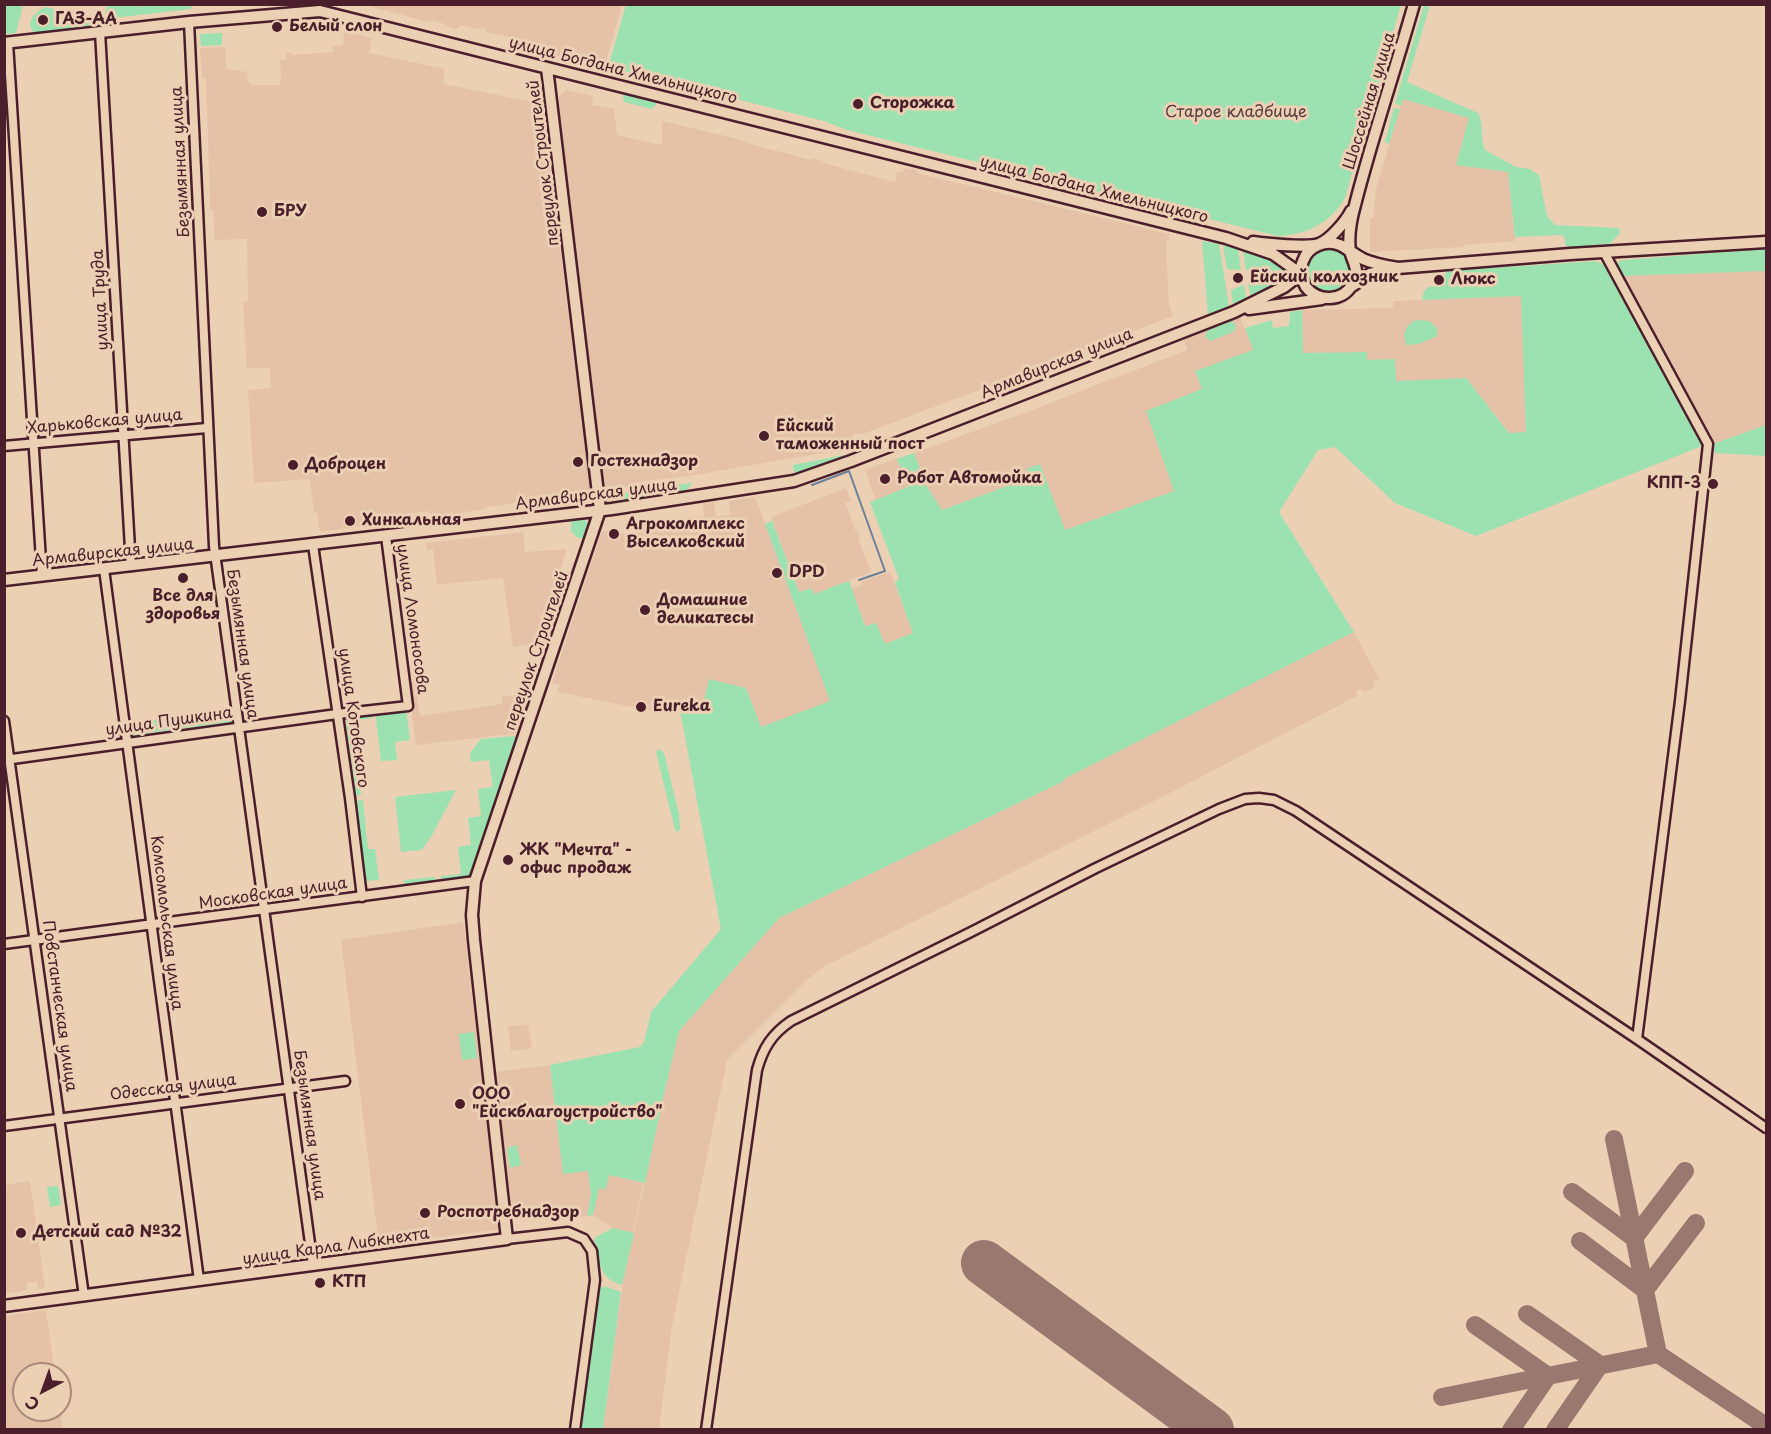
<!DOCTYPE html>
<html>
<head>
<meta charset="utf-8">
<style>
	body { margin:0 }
	#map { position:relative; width:1771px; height:1434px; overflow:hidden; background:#ecd0b3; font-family:"Playpen Sans",sans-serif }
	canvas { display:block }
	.frame { position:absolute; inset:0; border:6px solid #4a1f2b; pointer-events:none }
	.north { position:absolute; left:12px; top:1362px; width:60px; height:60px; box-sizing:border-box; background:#ecd0b3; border:2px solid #ab897d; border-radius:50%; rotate:221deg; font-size:16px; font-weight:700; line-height:24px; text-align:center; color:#4a1f2b }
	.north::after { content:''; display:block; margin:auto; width:21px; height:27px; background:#4a1f2b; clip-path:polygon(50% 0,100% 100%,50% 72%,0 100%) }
</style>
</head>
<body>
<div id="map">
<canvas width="1771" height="1434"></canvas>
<div class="frame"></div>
<div class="north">С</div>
</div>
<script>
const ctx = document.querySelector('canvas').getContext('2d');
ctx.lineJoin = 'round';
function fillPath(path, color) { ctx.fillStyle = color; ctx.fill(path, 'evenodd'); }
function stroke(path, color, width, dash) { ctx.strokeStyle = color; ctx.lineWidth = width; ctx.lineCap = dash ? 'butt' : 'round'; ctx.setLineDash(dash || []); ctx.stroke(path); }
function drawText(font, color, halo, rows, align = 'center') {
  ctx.font = font + ' "Playpen Sans",sans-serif'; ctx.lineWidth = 6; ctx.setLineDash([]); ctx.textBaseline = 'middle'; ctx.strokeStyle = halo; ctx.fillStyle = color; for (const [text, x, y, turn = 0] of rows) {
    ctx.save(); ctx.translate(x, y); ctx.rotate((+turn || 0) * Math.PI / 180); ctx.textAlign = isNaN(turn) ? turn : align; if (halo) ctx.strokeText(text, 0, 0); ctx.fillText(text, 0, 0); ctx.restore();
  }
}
const built = new Path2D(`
	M364,5h258l-18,63 -67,-16 2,-9 -53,-11 -2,-4 -8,1 -16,-4 -2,4 -13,-3v-2l-14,-4 -2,2z
	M344,31l28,7 -3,15 76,16 -2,15 99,20 49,389 -105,14v2l-55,8 -2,-6 -30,4 1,6 -80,11 -3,-20 -3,1 -4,-34 -56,4 -6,-93 23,-2 -1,-20h-23l-4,-67h5l-1,-62 -32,1 -2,-30h-3v-6l-4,-125 -4,-1 -2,-30 25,-1 1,22 21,3 1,9 4,4h26l3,-3 -1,-22 6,-1v-6l5,-1 1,3 41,-3v-6l10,-1z
	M566,90l27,6 -1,9 22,4 3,26 39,9h6v-23l84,20 1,2 64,17 2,-2 10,3v2l72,19 2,-10 6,1 1,-5 12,2 1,3 252,61v7h-3l3,65 4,10 -310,118 -9,-1 -3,15 -156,27 -64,8 -1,3 -27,4 -43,-370 -1,-23z
	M1403,99l66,19 -13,47 52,7 7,69 -51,4 -1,2 -93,5v-34h3l3,-29z
	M1766,271v154l-53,19 -92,-168z
	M1521,296l5,136 -16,1 -44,-55 -70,3 -1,-22 -28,1 -1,-8 -63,1 -1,-43 91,-2v-7z
	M1240,316l13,34 -58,22 7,17 -27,102 -110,39 -35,-52 -89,32 -15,-25 -12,-32 110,-40 163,-63 -4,-13z
	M897,458l11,29 -32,13 -11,-30z
	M846,488l5,13 -6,2 11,29h2l2,5 -2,1 13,34 -57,22 -3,-6 -12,4 -28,-75z
	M755,497l76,205 -70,25 -15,-39 -37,-8 -8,34 -33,-7 -1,7 -109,-22 1,-7 -7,-2 50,-152 17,-2 1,5 42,-4v-8l42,-6 -1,-12 11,-2 2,15 14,-2 -1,-14z
	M523,532l2,20 42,-3 -30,94 -24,4 -10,-69 -66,7 -4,-36 -6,1 -1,-7z
	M890,572l23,61 -29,11 -18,-18 -15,-37 11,-4 -1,-3z
	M1354,632l25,47 -6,3 2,5 -11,5 -2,-3 -6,3 1,4 -191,99 -343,172 -17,14 -79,79 -55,266 -13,103 -56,1 20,-148 37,-170 -2,-1 2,-9h2l17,-71 100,-113 285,-137 -1,-2z
	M415,682l5,34 82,-12v-7l19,-2 3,24 -4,14 -104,12 -9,-62z
	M463,922l38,307 -122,16 -38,-305z
	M528,1024l4,24 -21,3 -3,-24z
	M550,1065l13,108 25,-2 3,24 -4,21 -34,4 -1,-4 -39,4 -18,-148z
	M609,1175l34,8 -10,50 -20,-5 -20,-13 6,-28z
	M30,1181l15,107 -7,1 -1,-7 -10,1v7l-22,4v-109z
	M46,1310l9,64h-31v36l36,-1 3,20h-58v-113z`);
const green = new Path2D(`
	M4,5h19l-7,28 -11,1z
	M143,5v-1l49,1 -1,4 -87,10 3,-14h26l9,2z
	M626,5v-1l775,1 -56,193c-14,25 -39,37 -67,38l-431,-106 -23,-9 -216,-54z
	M1424,5h6l-23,77 71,31c6,12 2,25 7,37l31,17 14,2 9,6 8,41 8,9 64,3 1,5 -10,11 -41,3 -4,-2v-7l-3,-3 -47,2 -7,-65 -52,-7 13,-47 -66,-19 -2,7 -6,-3z
	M45,7l44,12 -1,12 -51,5c-13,-12 -5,-22 8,-29z
	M222,33v12l-21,1 -1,-12z
	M626,92l29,8 1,5 -4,4 -28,-7 -1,-6z
	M1394,108l6,1 -11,35 -4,-2z
	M1202,241l17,3 10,62 -21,9z
	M1223,245l15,3 3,22 -14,-1z
	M1305 270a23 23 0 1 1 46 0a23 23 0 1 1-46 0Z
	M1766,249v22l-145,5 -5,-9 2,-5 4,-2z
	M1243,250l25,6 21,15v7l-38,19 -3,-14 5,-2 3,-5 -3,-5 -7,-1z
	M1596,261l8,4 98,181 -226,90 -81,-33 -60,-56 -17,3 -39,62 75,120 -290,147v2l-285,137 -100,113 -17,71h-2l-2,9 2,1 -15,71 -36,-8 -3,14 -7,-1 -6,27 -6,1 4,-21 -3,-24 -25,3 -13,-109 90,-18 4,-5 7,-30 70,-83 -41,-219 21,4 8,-35 37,9 15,39 69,-26 -65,-177 7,-3 27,71 13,-4 2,6 35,-13 16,45 11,-3 9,21 28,-11 -18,-50 4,-4 -29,-77 38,-15 -11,-28 17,-6 12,32 16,25 87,-32 -3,-9 14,-5 25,66 109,-39 -28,-80 56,-22 -7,-18 58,-21 -8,-22 27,-8 1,8 16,-2 1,-14 12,-2 1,43 64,-1v8l28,-1 1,22 70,-3 43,55 17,-1 -5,-136 -99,4 2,-9 4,-4 17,-1v-12l3,-3z
	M1244,285l2,14 -13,6 -2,-15z
	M1417,320l12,1 8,7v8l-18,8 -12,1c-6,-10 -1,-21 10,-25z
	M1231,321l5,4 -1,6 -24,10 -6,-4 2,-6z
	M1766,425v31l-51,-3 -2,-9z
	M844,455l-2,4 -47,17 -2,-11z
	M692,483l-8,11 -9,1 -5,-3 -1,-6z
	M651,489l1,6 -5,4 -24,4 -2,-10z
	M580,518l11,6 -6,14h-7l-7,-6v-9l4,-4z
	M406,707l4,33 -15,2 2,18 -16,1 -6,-50z
	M215,712l1,7 15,-2 1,5 -99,13 -2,-12z
	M371,712l1,6 -19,3 8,74 -6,1 -10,-81z
	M515,736l1,3 -47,139 -27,3 -1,-5 20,-2 -3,-27 13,-2 -3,-27 13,-2 -3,-27 15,-2 -4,-27 -18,2 -1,-9 11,-14z
	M659,749l5,4 15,61 1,15 -2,3 -3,-2 -19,-78z
	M456,790l-25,47 -9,13 -21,2 -6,-55z
	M363,800l5,49h7l4,31 -15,1 -9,-80z
	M435,877l1,5 -31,4 -1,-6z
	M474,1032l3,26 -15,2 -3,-26z
	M517,1145l4,20 -11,3 -3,-20z
	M58,1186l3,19 -11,2 -3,-20z
	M613,1228l21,5 -12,52c-26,-8 -20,-22 -28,-45l2,-3z
	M604,1286l17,6 -18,137 -24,1 17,-139z`);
const stream = new Path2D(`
	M812,485l37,-14 36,100 -26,9`);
const taxiway = new Path2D(`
	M1572,1192l62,46 51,-67
	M1580,1241l65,49 51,-67
	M1527,1314l73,51 -45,65
	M1475,1325l73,51 -37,54
	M1658,1354l108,72
	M1442,1397l216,-43 -44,-215`);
const runway = new Path2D(`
	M984,1263l227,167`);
const street = new Path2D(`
	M189,22l25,524 99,719
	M100,32l31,534
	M8,43l34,533
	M1604,252l104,192 -28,257 -43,338
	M4,446l203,-18
	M313,545l37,253 12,99
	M104,569l95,711
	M4,721l80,575
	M5,760l332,-46 71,-8 -22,-170
	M4,944l471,-63
	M4,1126l341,-45
	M507,1239l61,-7 16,7 8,12 3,29 -20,150
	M706,1430l51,-360c6,-22 15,-36 34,-49l180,-89 125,-64 123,-59 26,-10 14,-1 15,2 22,11 341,228 129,89`);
const secondary = new Path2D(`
	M4,43l185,-21 131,-11 906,227 47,16 28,20 -17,13 -50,25 -383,149 -57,20 -182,28 -608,71
	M1253,242c13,2 55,6 66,2 11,-4 27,-23 32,-33
	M1398,268c-12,-2 -24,-4 -35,-9 -8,-4 -15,-10 -23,-14 -14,-6 -32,1 -37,16 -4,8 -2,18 3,26 12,15 36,15 46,-2 9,-14 1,-22 -2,-34 -2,-14 1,-32 5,-46 17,-67 40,-134 59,-201
	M1352,286l18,-12 28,-6 172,-14 196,-12
	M1249,309l73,-10
	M4,1306l503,-67 -33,-299 -2,-25 3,-34 125,-371 -53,-442`);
const markers = [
	[43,20,6,"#4a1f2b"],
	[277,27,6,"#4a1f2b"],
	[858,104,6,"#4a1f2b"],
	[262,212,6,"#4a1f2b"],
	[1238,278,6,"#4a1f2b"],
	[1439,280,6,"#4a1f2b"],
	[764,436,6,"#4a1f2b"],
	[578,462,6,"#4a1f2b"],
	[293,465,6,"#4a1f2b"],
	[885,479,6,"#4a1f2b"],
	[1713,484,6,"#4a1f2b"],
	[350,521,6,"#4a1f2b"],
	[614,534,6,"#4a1f2b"],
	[777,573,6,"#4a1f2b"],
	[183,578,6,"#4a1f2b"],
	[645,610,6,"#4a1f2b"],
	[641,707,6,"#4a1f2b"],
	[508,860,6,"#4a1f2b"],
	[460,1104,6,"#4a1f2b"],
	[425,1213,6,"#4a1f2b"],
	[21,1233,6,"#4a1f2b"],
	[320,1283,6,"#4a1f2b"]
];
const poiNames = [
	["ГАЗ-АА",55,20],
	["Белый слон",289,27],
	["Сторожка",870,104],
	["БРУ",274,212],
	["Ейский колхозник",1250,278],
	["Люкс",1451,280],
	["Ейский",776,427],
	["таможенный пост",776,445],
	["Гостехнадзор",590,462],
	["Доброцен",305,465],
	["Робот Автомойка",897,479],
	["КПП-3",1701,484,"right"],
	["Хинкальная",362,521],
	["Агрокомплекс",626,525],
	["Выселковский",626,543],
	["DPD",789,573],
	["Все для",183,597,"center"],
	["здоровья",183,615,"center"],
	["Домашние",657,601],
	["деликатесы",657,619],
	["Eureka",653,707],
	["ЖК \"Мечта\" -",520,851],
	["офис продаж",520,869],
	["ООО",472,1095],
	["\"Ейскблагоустройство\"",472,1113],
	["Роспотребнадзор",437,1213],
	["Детский сад №32",33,1233],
	["КТП",332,1283]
];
const streetNames = [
	["улица Богдана Хмельницкого",623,71,14],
	["Шоссейная улица",1370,101,-73],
	["Безымянная улица",181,162,-93],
	["переулок Строителей",544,163,-97],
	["улица Богдана Хмельницкого",1094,190,14],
	["улица Труда",101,300,-93],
	["Армавирская улица",1057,364,-22],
	["Харьковская улица",105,422,-5],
	["Армавирская улица",596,495,-7],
	["Армавирская улица",113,553,-6],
	["улица Ломоносова",412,619,82],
	["Безымянная улица",242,644,82],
	["переулок Строителей",537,651,-71],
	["улица Котовского",353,718,82],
	["улица Пушкина",169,722,-8],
	["Московская улица",273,894,-8],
	["Комсомольская улица",166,923,83],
	["Повстанческая улица",59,1006,82],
	["Одесская улица",173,1088,-7],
	["Безымянная улица",309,1125,82],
	["улица Карла Либкнехта",336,1247,-8]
];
const parkNames = [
	["Старое кладбище",1236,113]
];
fillPath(built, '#e5c2a7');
fillPath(green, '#9ce2b0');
stroke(stream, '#6c8199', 2);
stroke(taxiway, '#9b786f', 18);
stroke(runway, '#9b786f', 46);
stroke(street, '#4a1f2b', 13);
stroke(secondary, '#4a1f2b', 15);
stroke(street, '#ecd0b3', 8);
stroke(secondary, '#ecd0b3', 10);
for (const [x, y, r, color] of markers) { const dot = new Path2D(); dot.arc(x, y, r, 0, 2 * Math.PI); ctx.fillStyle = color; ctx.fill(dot); stroke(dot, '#ecd0b3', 2); }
drawText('bold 16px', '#4a1f2b', '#ecd0b3', poiNames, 'left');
drawText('16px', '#4a1f2b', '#ecd0b3', streetNames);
drawText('16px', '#563c3f', '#ecd0b3', parkNames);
</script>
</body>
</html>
